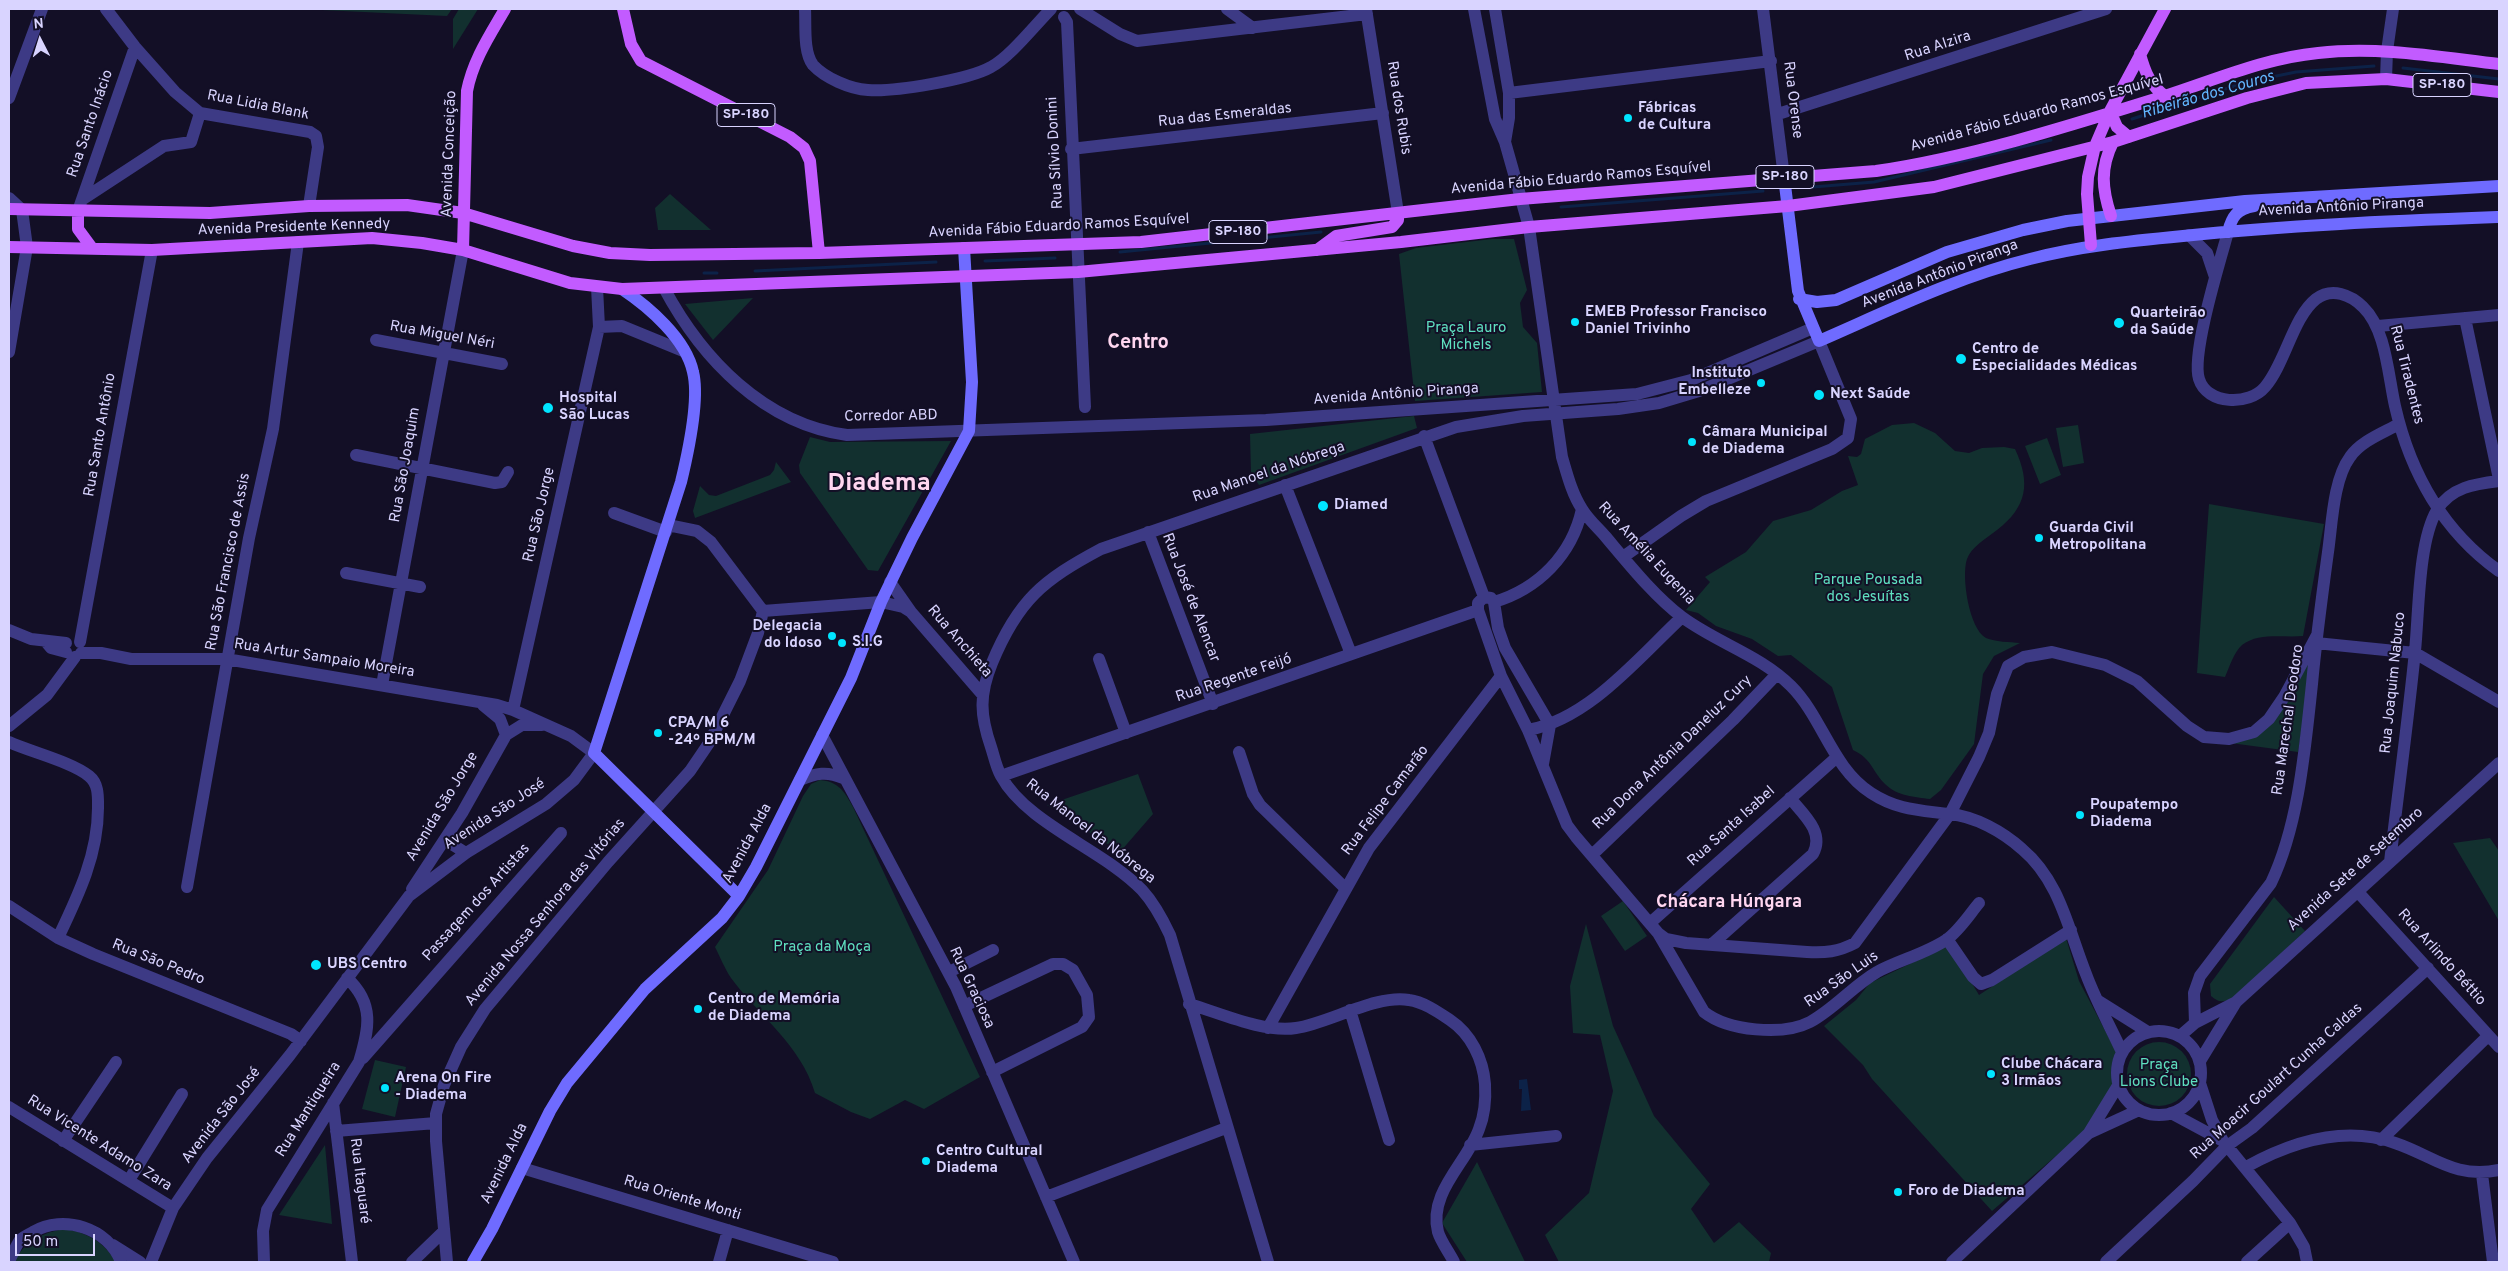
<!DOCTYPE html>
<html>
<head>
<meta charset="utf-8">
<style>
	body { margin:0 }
	#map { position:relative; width:2508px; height:1271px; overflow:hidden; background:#130f26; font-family:Overpass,sans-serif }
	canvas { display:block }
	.frame { position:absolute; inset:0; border:10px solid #d9d4ff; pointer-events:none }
	.north { position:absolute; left:15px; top:15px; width:50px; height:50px; -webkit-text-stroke:4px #130f26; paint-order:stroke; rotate:355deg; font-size:14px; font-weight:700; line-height:20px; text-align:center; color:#d9d4ff }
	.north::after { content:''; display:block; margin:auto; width:18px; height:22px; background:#d9d4ff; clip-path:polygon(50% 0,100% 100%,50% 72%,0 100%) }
	.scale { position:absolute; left:15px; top:1234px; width:80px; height:22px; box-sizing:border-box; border:2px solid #d9d4ff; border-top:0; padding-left:6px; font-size:15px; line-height:18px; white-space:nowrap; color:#d9d4ff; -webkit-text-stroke:4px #130f26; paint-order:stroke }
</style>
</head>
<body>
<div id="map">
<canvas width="2508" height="1271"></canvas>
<div class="frame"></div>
<div class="north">N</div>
<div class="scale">50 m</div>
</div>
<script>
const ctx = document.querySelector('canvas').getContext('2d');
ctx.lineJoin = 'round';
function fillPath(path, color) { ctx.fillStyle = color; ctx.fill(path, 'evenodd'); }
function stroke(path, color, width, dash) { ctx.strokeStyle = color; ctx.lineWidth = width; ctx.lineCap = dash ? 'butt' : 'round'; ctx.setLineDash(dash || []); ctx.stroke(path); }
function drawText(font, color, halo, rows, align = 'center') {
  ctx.font = font + ' Overpass,sans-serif'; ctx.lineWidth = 4; ctx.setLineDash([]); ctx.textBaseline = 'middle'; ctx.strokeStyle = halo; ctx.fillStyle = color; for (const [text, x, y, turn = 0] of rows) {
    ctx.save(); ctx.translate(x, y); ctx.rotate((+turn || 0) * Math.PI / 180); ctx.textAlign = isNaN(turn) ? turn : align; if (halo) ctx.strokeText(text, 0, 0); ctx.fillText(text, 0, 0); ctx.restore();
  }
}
const green = new Path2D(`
	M301,9h151l-5,7z
	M459,9h19l-25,40v-30z
	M670,194l41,36h-53l-3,-22z
	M1492,239h22l13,51 -7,13 3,24 14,16 5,49 -127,9 -16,-147 17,-6z
	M753,298l-40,42 -28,-36z
	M1414,416l3,12 -158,57 -8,-12 -1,-39z
	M1914,423l21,10 20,18 14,2 13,-5 22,-1 11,2c16,34 12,58 -18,81 -10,8 -26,17 -30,29 -6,17 2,70 19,79 9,4 24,4 34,5l-26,13 -11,18 -9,70 -33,46 -11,9c-15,-2 -33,-3 -45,-15 -13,-13 -13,-25 -32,-34l-21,-63 -41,-32 -13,1 -26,-17 -36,-13 -18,-13 -12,-3 24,-28 -5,-5 41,-25 27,-31 38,-11 31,-19 16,-6 -10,-29 9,1 4,-3 4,-15 27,-14z
	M2078,425l6,38 -21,4 -7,-39z
	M810,437l20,5 121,-1 -73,130 -10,-1 -68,-97 -1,-8z
	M2047,438l14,37 -21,9 -15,-38z
	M776,462l15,20 -96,36 -2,-7 7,-25 9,9 7,1 54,-21 4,-5z
	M2209,504l115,20 -21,112c-20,2 -44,-4 -61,9 -8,7 -13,23 -17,32l-28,-4z
	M2316,639l-18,113 -90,-12 55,-10z
	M1138,774l15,40 -33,38 -73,-47z
	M820,780c19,2 24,11 33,27l127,270 -56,32 -19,-9 -35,19 -19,-7 -36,-19c-14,-48 -56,-77 -84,-115 -6,-9 -11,-21 -16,-31l53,-77 35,-74 8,-12z
	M2490,838l9,13v70l-46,-78z
	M2274,897l31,34 -72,68c-10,3 -14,4 -22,-3l-1,-12z
	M1623,901l24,35 -22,15 -24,-35z
	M1586,924l27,102 41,90 56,68 -19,25 23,34 25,-21 32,31 -2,9h-210l-14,-27 44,-42 24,-102 -13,-56 -27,-2 -3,-47z
	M2066,938l13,43 38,72 -5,16 2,15 -29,47 -93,80 -120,-132 -9,-14 -39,-39 32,-26 14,-17 79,-38 30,50z
	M2127 1074a32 32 0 1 1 64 0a32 32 0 1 1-64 0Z
	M375,1060l31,7 -11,50 -33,-8z
	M325,1145l7,79 -53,-9z
	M1477,1162l48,100h-58l-25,-39z
	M65,1229c23,4 39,13 51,33h-102c10,-20 29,-30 51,-33z`);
const water = new Path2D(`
	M1527,1079l4,31 -10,1 1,-22h-3v-9z`);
const stream = new Path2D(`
	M2403,68l96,11
	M2132,119l115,-37 49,-10 78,-6
	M1813,187l61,-5 177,-42
	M1561,207l202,-16
	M1120,252l201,-20
	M985,261l70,-3
	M755,271l181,-9
	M704,273h13`);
const minor = new Path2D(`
	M106,9l29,38 40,45 25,21 110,19 6,4 2,11 -9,59
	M805,9c1,16 -2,43 8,56 12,13 37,24 55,25 26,2 100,-10 123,-23 19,-10 44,-42 60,-58
	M1080,9l40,25 17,7 230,-27
	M1227,9l26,19
	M1366,9l32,204
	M1474,9l21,110 10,23
	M1495,9l14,84v25l-4,24 24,85 33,230c5,17 10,37 20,52 6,10 15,18 23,27 22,26 49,60 77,81 35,26 78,38 109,69 32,32 41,82 80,107 26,17 48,17 78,21 26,2 54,18 73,35 38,32 46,80 64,125 10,27 24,52 36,78
	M1763,9l21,168
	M1064,17l3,5 18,385
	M2386,79l1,-28 6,-42
	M1509,93l262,-32
	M9,98l33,-89
	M1778,114l328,-105
	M1071,149l312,-36
	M9,198l13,12 5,37 -18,105
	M83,199l81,-53 27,-4 9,-29
	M78,211l57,-164
	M2228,232c-8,29 -37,122 -29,147 8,26 50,27 66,8 20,-23 28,-70 51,-88 16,-12 35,-4 47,8 23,22 25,68 32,99 15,66 48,125 104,165
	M2189,235l18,18 8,24
	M664,288c38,71 100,136 183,147l419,-15 371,-26 54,-14 122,-52
	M2465,318l34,161
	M2378,326l121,-11
	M599,327l23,-1 61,25
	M376,340l126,24
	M1424,436l60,161
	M356,455l139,28 7,-1 6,-10
	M1285,485l66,169
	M614,513l52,19
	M668,525l29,6 14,11 52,69
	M1148,532l65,172
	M346,573l74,14
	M890,582l21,30 71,82
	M1494,602c44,-13 78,-47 88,-93
	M763,611l118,-9 22,5 8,5
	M9,630l22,9 35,4
	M46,642l5,6 15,4
	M80,642l72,-392
	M2316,643l99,10 84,49
	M81,653h20l30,6h95l271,46 16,5 58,26 23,17 -20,27 -28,24 -80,49 -57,43 -119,159 -83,103 -34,50 -22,54
	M1099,659l27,74
	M382,685l81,-435
	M483,705l17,14 6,16
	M513,710l86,-383 -2,-40
	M9,726l38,-31 28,-38
	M1528,730c61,-11 110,-72 154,-113
	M822,735l134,252 118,275
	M9,742c22,10 63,20 80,34 10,8 9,21 9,32 0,47 -20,88 -40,130
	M1239,752l14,42 7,11 85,83
	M1543,764l7,-39 -45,-77 -7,-20 -4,-26 -3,-4 -7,-1 -6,6v7l23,66 27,54 39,95 9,12 82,96 46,79c24,19 79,24 106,10 24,-13 43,-36 67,-50 22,-12 48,-18 69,-32 13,-9 23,-25 33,-37
	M1001,776l477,-166
	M800,780c16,-7 27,-9 43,-2
	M449,833l4,12 13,8
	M1592,855l141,-135 44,-46
	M2390,862c8,-70 18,-140 25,-211 4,-38 3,-109 22,-141 14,-23 38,-26 62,-29
	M187,887l62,-349 24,-109 25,-187
	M412,889l50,-76 44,-78 16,-10h20
	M2358,892l141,155
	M9,906l49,32 35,16 198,80 10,7
	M1650,923l187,-166
	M1658,933l8,6 20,4 121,9c18,1 31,0 48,-9l95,-129 29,-57 10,-24 8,-39 11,-28 16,-9 28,-5 53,13 32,16 50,45 17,11 25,2 25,-7 15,-13 15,-22 33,-62
	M1947,939l26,38 8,7 11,-4 79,-50
	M1711,945l102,-91c12,-22 -10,-40 -23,-56
	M949,972l44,-22
	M2097,1000l51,32
	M1189,1004c31,9 74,29 107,24 33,-5 81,-34 113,-28 15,2 29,12 41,20 21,14 33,39 35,64 1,16 0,30 -6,45 -12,34 -51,63 -41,103 3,10 11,20 16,30
	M964,1006l89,-42h10l10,6 14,25 2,22 -7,10 -90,45
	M1350,1010l39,130
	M2195,1023l-1,-30 6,-17 71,-93c28,-59 34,-135 41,-199 4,-44 10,-88 16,-132 4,-27 5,-72 22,-95 11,-16 33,-24 49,-33
	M1268,1028l101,-180 132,-172
	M2117 1073a42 42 0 1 1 84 0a42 42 0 1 1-84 0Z
	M2180,1036l15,-13 41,-21 263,-239
	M363,1058l198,-225
	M2200,1061l36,-59
	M2200,1083l12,37 11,21 67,82 14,24 3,15
	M333,1103l19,159
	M9,1107l164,101
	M2171,1113l52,28
	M336,1131l100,-8
	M2089,1133l50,-23
	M2381,1140l107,-104
	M63,1141l53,-79
	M1470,1145l86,-9
	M2246,1167c45,-25 98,-42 149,-24 39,13 59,36 104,27
	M522,1168l311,94
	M2482,1174l11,88
	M129,1180l53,-86
	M1046,1197l180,-69
	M113,1245l27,17
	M9,1261c3,-6 7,-15 11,-21 3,-3 9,-6 13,-8 30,-18 76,-4 88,30
	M264,1262l-1,-31 4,-21 92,-148c10,-33 16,-58 -12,-84
	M412,1262l31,-30
	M447,1262l-11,-121v-27l8,-29 17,-38 24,-38 123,-147 82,-91 19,-28 31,-62 18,-48 5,-22
	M719,1262l9,-32
	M1268,1262l-98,-327c-8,-17 -16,-32 -28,-45 -38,-40 -115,-66 -141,-114 -5,-9 -7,-20 -10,-29 -11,-32 -12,-52 1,-84 26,-63 51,-83 109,-114l355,-122 67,-11 95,-7 41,-6 40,-12 120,-50 32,78 -3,19 -16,11 -126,52 -25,15 -58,41
	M1952,1262l137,-129 30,-49
	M2106,1262l87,-81 34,-35 25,-18 176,-160
	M2247,1262l43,-39`);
const secondary = new Path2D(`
	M1784,177l14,114 21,50c69,-30 138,-64 211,-82 50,-13 101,-18 153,-23 105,-11 211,-15 316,-19
	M2228,232c4,-16 9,-23 26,-26
	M622,289c27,18 64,50 71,83 7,28 -5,81 -12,110l-87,271 145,143
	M1799,299l18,3 19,-2 111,-48 76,-22 44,-9 178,-20 254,-15
	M473,1262l19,-33 58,-118 17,-28 78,-94 77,-71 17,-22 17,-29 95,-189 30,-76 31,-64 57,-107 3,-49 -8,-134`);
const primary = new Path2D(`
	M623,9l8,35 10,17 149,76 14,11 6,13 9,92
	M2140,54c5,18 10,31 25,42
	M2110,111l7,16 12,10
	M9,209l201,4 99,-7 98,-1 56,8 110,33 37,7 40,2 169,-2 322,-11 379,-43 356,-28c96,-14 196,-46 289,-75 50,-16 100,-38 153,-43 61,-7 121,4 181,11
	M78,211v18l14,19
	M2111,216c-9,-27 -11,-48 2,-74
	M2091,245l-4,-51 1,-17 7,-31 15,-35 55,-102
	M9,247l143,3 220,-12 50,5 41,7 107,33 52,6 456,-17 323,-30 128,-15 259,-21 146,-19 179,-45 134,-44 59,-15 80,-4 113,13
	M463,250l4,-159c6,-31 23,-56 38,-82
	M1317,250l19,-14 56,-9 6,-7v-7`);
const markers = [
	[1628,118,5,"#00e5ff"],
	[1575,322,5,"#00e5ff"],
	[2119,323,6,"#00e5ff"],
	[1961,359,6,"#00e5ff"],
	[1761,383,5,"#00e5ff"],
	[1819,395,6,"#00e5ff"],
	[548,408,6,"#00e5ff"],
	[1692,442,5,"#00e5ff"],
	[1323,506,6,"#00e5ff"],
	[2039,538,5,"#00e5ff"],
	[832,636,5,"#00e5ff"],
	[842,643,5,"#00e5ff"],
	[658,733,5,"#00e5ff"],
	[2080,815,5,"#00e5ff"],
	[316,965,6,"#00e5ff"],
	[698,1009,5,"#00e5ff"],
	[1991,1074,5,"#00e5ff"],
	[385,1088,5,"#00e5ff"],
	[926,1161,5,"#00e5ff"],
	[1898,1192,5,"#00e5ff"]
];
const shields = [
	[2442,85,58],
	[746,115,58],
	[1785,177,58],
	[1238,232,58]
];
const shieldNames = [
	["SP-180",2442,85],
	["SP-180",746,115],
	["SP-180",1785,177],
	["SP-180",1238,232]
];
const streetNames = [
	["Rua Alzira",1938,47,-18],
	["Rua Orense",1792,100,83],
	["Rua Lidia Blank",258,106,11],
	["Rua dos Rubis",1398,108,81],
	["Avenida Fábio Eduardo Ramos Esquível",2037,114,-15],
	["Rua das Esmeraldas",1225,116,-6],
	["Rua Santo Inácio",91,124,-71],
	["Rua Sílvio Donini",1056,153,-93],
	["Avenida Conceição",450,154,-88],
	["Avenida Fábio Eduardo Ramos Esquível",1581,179,-5],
	["Avenida Antônio Piranga",2341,208,-3],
	["Avenida Fábio Eduardo Ramos Esquível",1059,227,-3],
	["Avenida Presidente Kennedy",294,228,-2],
	["Avenida Antônio Piranga",1940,275,-21],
	["Rua Miguel Néri",442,336,10],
	["Rua Tiradentes",2406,375,76],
	["Avenida Antônio Piranga",1396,395,-4],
	["Corredor ABD",891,417,-1],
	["Rua Santo Antônio",101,435,-80],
	["Rua São Joaquim",406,465,-80],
	["Rua Manoel da Nóbrega",1269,473,-19],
	["Rua São Jorge",540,515,-77],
	["Rua Amélia Eugenia",1646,554,47],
	["Rua São Francisco de Assis",229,562,-79],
	["Rua José de Alencar",1190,598,69],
	["Rua Anchieta",959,642,49],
	["Rua Artur Sampaio Moreira",324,659,9],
	["Rua Regente Feijó",1234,679,-19],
	["Rua Joaquim Nabuco",2394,683,-84],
	["Rua Marechal Deodoro",2289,720,-82],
	["Rua Dona Antônia Daneluz Cury",1673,753,-44],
	["Rua Felipe Camarão",1386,801,-53],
	["Avenida São Jorge",443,807,-59],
	["Avenida São José",495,815,-33],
	["Rua Santa Isabel",1732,827,-42],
	["Rua Manoel da Nóbrega",1090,832,38],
	["Avenida Alda",748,844,-62],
	["Avenida Sete de Setembro",2356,870,-42],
	["Passagem dos Artistas",477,903,-48],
	["Avenida Nossa Senhora das Vitórias",546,913,-50],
	["Rua Arlindo Béttio",2441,958,48],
	["Rua São Pedro",158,963,22],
	["Rua São Luis",1842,980,-35],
	["Rua Graciosa",971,988,65],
	["Rua Moacir Goulart Cunha Caldas",2277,1082,-42],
	["Rua Mantiqueira",309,1110,-58],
	["Avenida São José",222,1116,-52],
	["Rua Vicente Adamo Zara",99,1144,32],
	["Avenida Alda",505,1164,-64],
	["Rua Itaguaré",359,1181,83],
	["Rua Oriente Monti",682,1199,17]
];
const poiNames = [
	["Fábricas",1638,109],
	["de Cultura",1638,126],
	["EMEB Professor Francisco",1585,313],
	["Daniel Trivinho",1585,330],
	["Quarteirão",2130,314],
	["da Saúde",2130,331],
	["Centro de",1972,350],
	["Especialidades Médicas",1972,367],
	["Instituto",1751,374,"right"],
	["Embelleze",1751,391,"right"],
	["Next Saúde",1830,395],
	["Hospital",559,399],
	["São Lucas",559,416],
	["Câmara Municipal",1702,433],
	["de Diadema",1702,450],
	["Diamed",1334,506],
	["Guarda Civil",2049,529],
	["Metropolitana",2049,546],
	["Delegacia",822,627,"right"],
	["do Idoso",822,644,"right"],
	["S.I.G",852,643],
	["CPA/M 6",668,724],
	["-24º BPM/M",668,741],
	["Poupatempo",2090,806],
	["Diadema",2090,823],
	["UBS Centro",327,965],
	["Centro de Memória",708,1000],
	["de Diadema",708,1017],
	["Clube Chácara",2001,1065],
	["3 Irmãos",2001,1082],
	["Arena On Fire",395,1079],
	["- Diadema",395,1096],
	["Centro Cultural",936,1152],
	["Diadema",936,1169],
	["Foro de Diadema",1908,1192]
];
const parkNames = [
	["Praça Lauro",1466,329],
	["Michels",1466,346],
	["Parque Pousada",1868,581],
	["dos Jesuítas",1868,598],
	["Praça da Moça",822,948],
	["Praça",2159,1066],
	["Lions Clube",2159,1083]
];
const waterNames = [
	["Ribeirão dos Couros",2208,96,-16]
];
const quarterNames = [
	["Chácara Húngara",1729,903]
];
const districtNames = [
	["Centro",1138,344]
];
const townNames = [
	["Diadema",879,485]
];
fillPath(green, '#12302f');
fillPath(water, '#0c2248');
stroke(stream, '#0c2248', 3);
stroke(minor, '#3d3a85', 12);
stroke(secondary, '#6f6bff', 12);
stroke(primary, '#c25bff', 12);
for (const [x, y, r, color] of markers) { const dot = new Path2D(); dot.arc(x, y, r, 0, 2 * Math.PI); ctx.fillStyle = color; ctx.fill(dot); stroke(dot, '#130f26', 2); }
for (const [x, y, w] of shields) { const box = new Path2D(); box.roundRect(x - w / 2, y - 11.5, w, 23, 4); ctx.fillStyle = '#130f26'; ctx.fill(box); stroke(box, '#d9d4ff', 1); }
drawText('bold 14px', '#d9d4ff', null, shieldNames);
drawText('15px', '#d9d4ff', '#130f26', streetNames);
drawText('bold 15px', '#d9d4ff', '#130f26', poiNames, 'left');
drawText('15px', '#5fe0c0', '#130f26', parkNames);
drawText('italic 16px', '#62b6ff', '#130f26', waterNames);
drawText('bold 18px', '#ffd6f0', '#130f26', quarterNames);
drawText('bold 20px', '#ffd6f0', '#130f26', districtNames);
drawText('bold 25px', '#ffd6f0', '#130f26', townNames);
</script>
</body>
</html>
